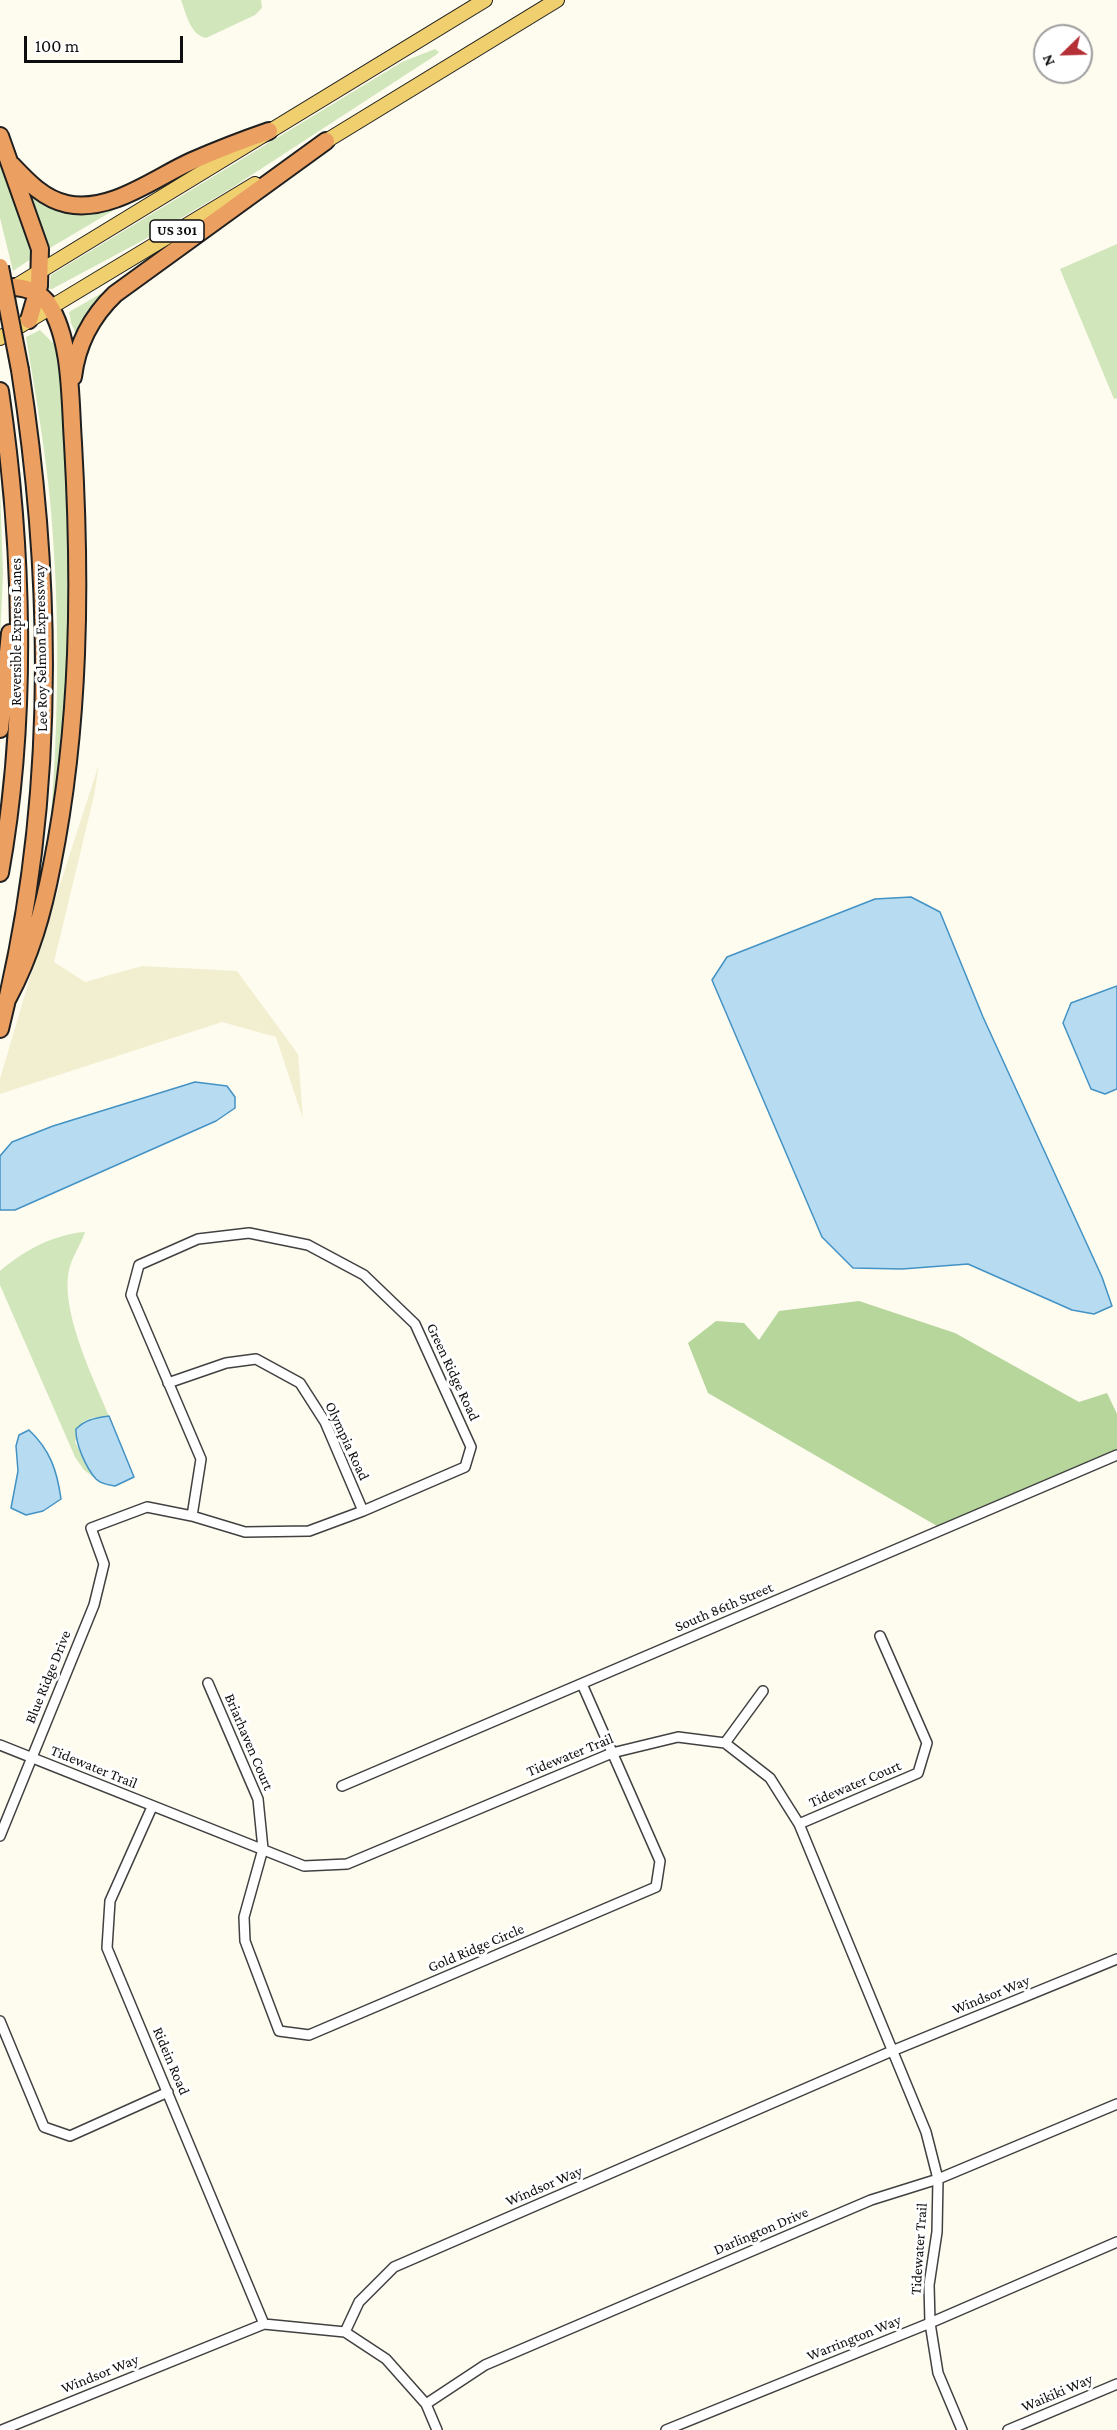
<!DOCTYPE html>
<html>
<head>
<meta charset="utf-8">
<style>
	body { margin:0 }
	#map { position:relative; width:1117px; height:2430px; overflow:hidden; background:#fefbef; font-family:"Crimson Pro",serif }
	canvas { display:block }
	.north { position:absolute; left:1033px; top:24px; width:60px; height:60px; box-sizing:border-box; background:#fff; border:2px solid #9f9f9f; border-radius:50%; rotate:247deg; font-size:16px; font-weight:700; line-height:24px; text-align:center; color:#0e0e0e }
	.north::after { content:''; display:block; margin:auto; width:21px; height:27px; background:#b42f36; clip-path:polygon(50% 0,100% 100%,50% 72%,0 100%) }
	.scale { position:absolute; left:24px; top:36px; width:159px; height:27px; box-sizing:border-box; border:3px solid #0e0e0e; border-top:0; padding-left:8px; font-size:18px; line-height:21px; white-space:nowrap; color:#0e0e0e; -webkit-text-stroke:4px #fff; paint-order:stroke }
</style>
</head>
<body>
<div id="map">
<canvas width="1117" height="2430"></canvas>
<div class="north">N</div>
<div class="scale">100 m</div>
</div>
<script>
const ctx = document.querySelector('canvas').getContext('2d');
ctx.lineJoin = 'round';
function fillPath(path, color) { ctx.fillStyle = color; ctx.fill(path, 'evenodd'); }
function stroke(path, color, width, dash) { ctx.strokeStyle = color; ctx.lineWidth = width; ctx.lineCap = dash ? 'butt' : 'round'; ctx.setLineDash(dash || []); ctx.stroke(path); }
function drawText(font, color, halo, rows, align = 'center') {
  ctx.font = font + ' "Crimson Pro",serif'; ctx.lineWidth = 6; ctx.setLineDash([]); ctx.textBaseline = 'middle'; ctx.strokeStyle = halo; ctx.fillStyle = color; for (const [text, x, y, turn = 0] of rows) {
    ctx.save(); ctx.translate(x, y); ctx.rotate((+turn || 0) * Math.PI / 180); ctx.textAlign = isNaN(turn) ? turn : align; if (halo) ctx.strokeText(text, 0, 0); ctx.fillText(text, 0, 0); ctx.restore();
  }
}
const farmland = new Path2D(`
	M99,764l-5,32 -40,166 31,20 57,-16 95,5 61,83 5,65 -27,-82 -54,-15 -222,72v-15l30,-102z`);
const green = new Path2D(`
	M181,0h80l1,8 -7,7 -49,23c-16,-3 -20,-25 -25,-38z
	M435,49l4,3 -3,3 -206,134 -79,47 -99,53h-3l2,-14 351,-213z
	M0,153l37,102 -24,16 -13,-53z
	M27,190l9,7 95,3 -81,48z
	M1117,244v154l-3,1 -54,-130z
	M102,293l3,5 -27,40 -7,-15 -2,-11z
	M40,330l14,14 6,8 15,222 -7,158 -18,97c8,-97 10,-194 3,-292 -4,-67 -16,-134 -27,-200z
	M0,488l3,85 -3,70z
	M85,1232c-4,12 -11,22 -15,34 -12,41 23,111 39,150l-18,2 -8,4 -8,20 21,37 -12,-9 -9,-13 -75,-172v-14c23,-20 54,-37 85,-39z`);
const forest = new Path2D(`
	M859,1301l96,32 124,69 28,-9 10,21v35l-180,77 -229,-133 -20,-50 28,-22 28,2 15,17 20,-29z`);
const water = new Path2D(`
	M911,897l29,15 43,105 119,260 10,29 -18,8 -22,-4 -104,-46 -66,5 -49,-1 -31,-31 -110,-257 15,-23 148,-58z
	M1117,986v103l-12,5 -14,-5 -28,-66 8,-20z
	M195,1082l32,4 8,11v11l-19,13 -201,89h-15v-54l12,-14 41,-16z
	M109,1416l25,61 -19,9c-6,-1 -14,-2 -19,-7 -10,-11 -21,-36 -20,-50 10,-10 19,-11 33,-13z
	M29,1430c21,20 28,40 32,69l-18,12 -17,4 -15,-7 7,-37 -2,-25 3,-11z`);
const minor = new Path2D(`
	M168,1383l58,-20 30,-4 44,24 25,39 38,89
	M208,1683l50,116 5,50 -19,68 1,24 34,90 30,4 347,-148 4,-26 -78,-177
	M725,1743l38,-52
	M0,1745l304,121 43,-2 265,-111 66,-16 47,6 45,35 29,46 127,308 12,47 -1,53 -8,53 1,38 8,50 24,57
	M342,1786l775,-331
	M152,1807l-42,94 -3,47 157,376
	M799,1824l119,-51 9,-30 -47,-107
	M0,1836l94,-231 10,-41 -13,-36 56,-21 45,9 53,16 64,-1 54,-20 102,-44 6,-20 -56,-123 -51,-49 -56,-30 -59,-12 -51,6 -59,26 -8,30 70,164 -9,57
	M0,2021l44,106 26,9 98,-44
	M345,2332l14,-30 35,-35 498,-216 225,-92
	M426,2404l59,-39 386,-165 67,-21 179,-75
	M2,2430l262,-106 81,8 41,27 40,45 11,26
	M666,2430l264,-107 187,-81
	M1008,2430l109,-46`);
const primary = new Path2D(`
	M318,146l239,-146
	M11,289l474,-289
	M0,338l255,-154`);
const motorway = new Path2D(`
	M0,136l40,113 -1,37 -10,34
	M12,165c16,17 32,34 55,39 44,9 87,-26 125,-43 25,-11 51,-21 77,-30
	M73,377c4,-33 18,-60 42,-83l211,-153
	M0,391c23,155 28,328 0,482
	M0,729l10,-96
	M8,998c23,-43 35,-86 44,-133 28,-140 29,-281 21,-422 -3,-42 -1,-102 -24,-138 -8,-12 -21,-17 -35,-18
	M0,1029c55,-214 54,-441 20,-659`);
const motorwayBridge = new Path2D(`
	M0,267l20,103`);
const shields = [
	[177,231,54]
];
const shieldNames = [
	["US 301",177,231]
];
const streetNames = [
	["Reversible Express Lanes",16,632,-90],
	["Lee Roy Selmon Expressway",41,648,-91],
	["Green Ridge Road",453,1372,65],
	["Olympia Road",347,1441,65],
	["South 86th Street",724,1607,-23],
	["Blue Ridge Drive",48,1677,-68],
	["Briarhaven Court",249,1742,67],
	["Tidewater Trail",570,1755,-22],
	["Tidewater Trail",94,1767,22],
	["Tidewater Court",855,1784,-23],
	["Gold Ridge Circle",476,1948,-23],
	["Windsor Way",991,1995,-22],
	["Ridein Road",171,2061,67],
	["Windsor Way",544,2186,-23],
	["Darlington Drive",761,2231,-23],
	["Tidewater Trail",919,2249,-86],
	["Warrington Way",854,2338,-22],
	["Windsor Way",100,2374,-22],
	["Waikiki Way",1057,2393,-23]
];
fillPath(farmland, '#f2efd1');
fillPath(green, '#d2e6bb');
fillPath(forest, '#b6d69b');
fillPath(water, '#b7dcf2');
stroke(water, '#4392c4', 1.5);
stroke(minor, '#414141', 12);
stroke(primary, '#1f1f1f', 16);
stroke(motorway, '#1f1f1f', 20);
stroke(minor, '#fff', 9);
stroke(primary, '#efcf6e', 14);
stroke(motorway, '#eb9f61', 16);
stroke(motorwayBridge, '#1f1f1f', 20, []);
stroke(motorwayBridge, '#eb9f61', 16);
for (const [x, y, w] of shields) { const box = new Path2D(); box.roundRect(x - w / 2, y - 11, w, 22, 4.5); ctx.fillStyle = '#fff'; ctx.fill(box); stroke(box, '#0e0e0e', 1.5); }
drawText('bold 14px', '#0e0e0e', null, shieldNames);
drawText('15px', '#0e0e0e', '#fff', streetNames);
</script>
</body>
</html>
